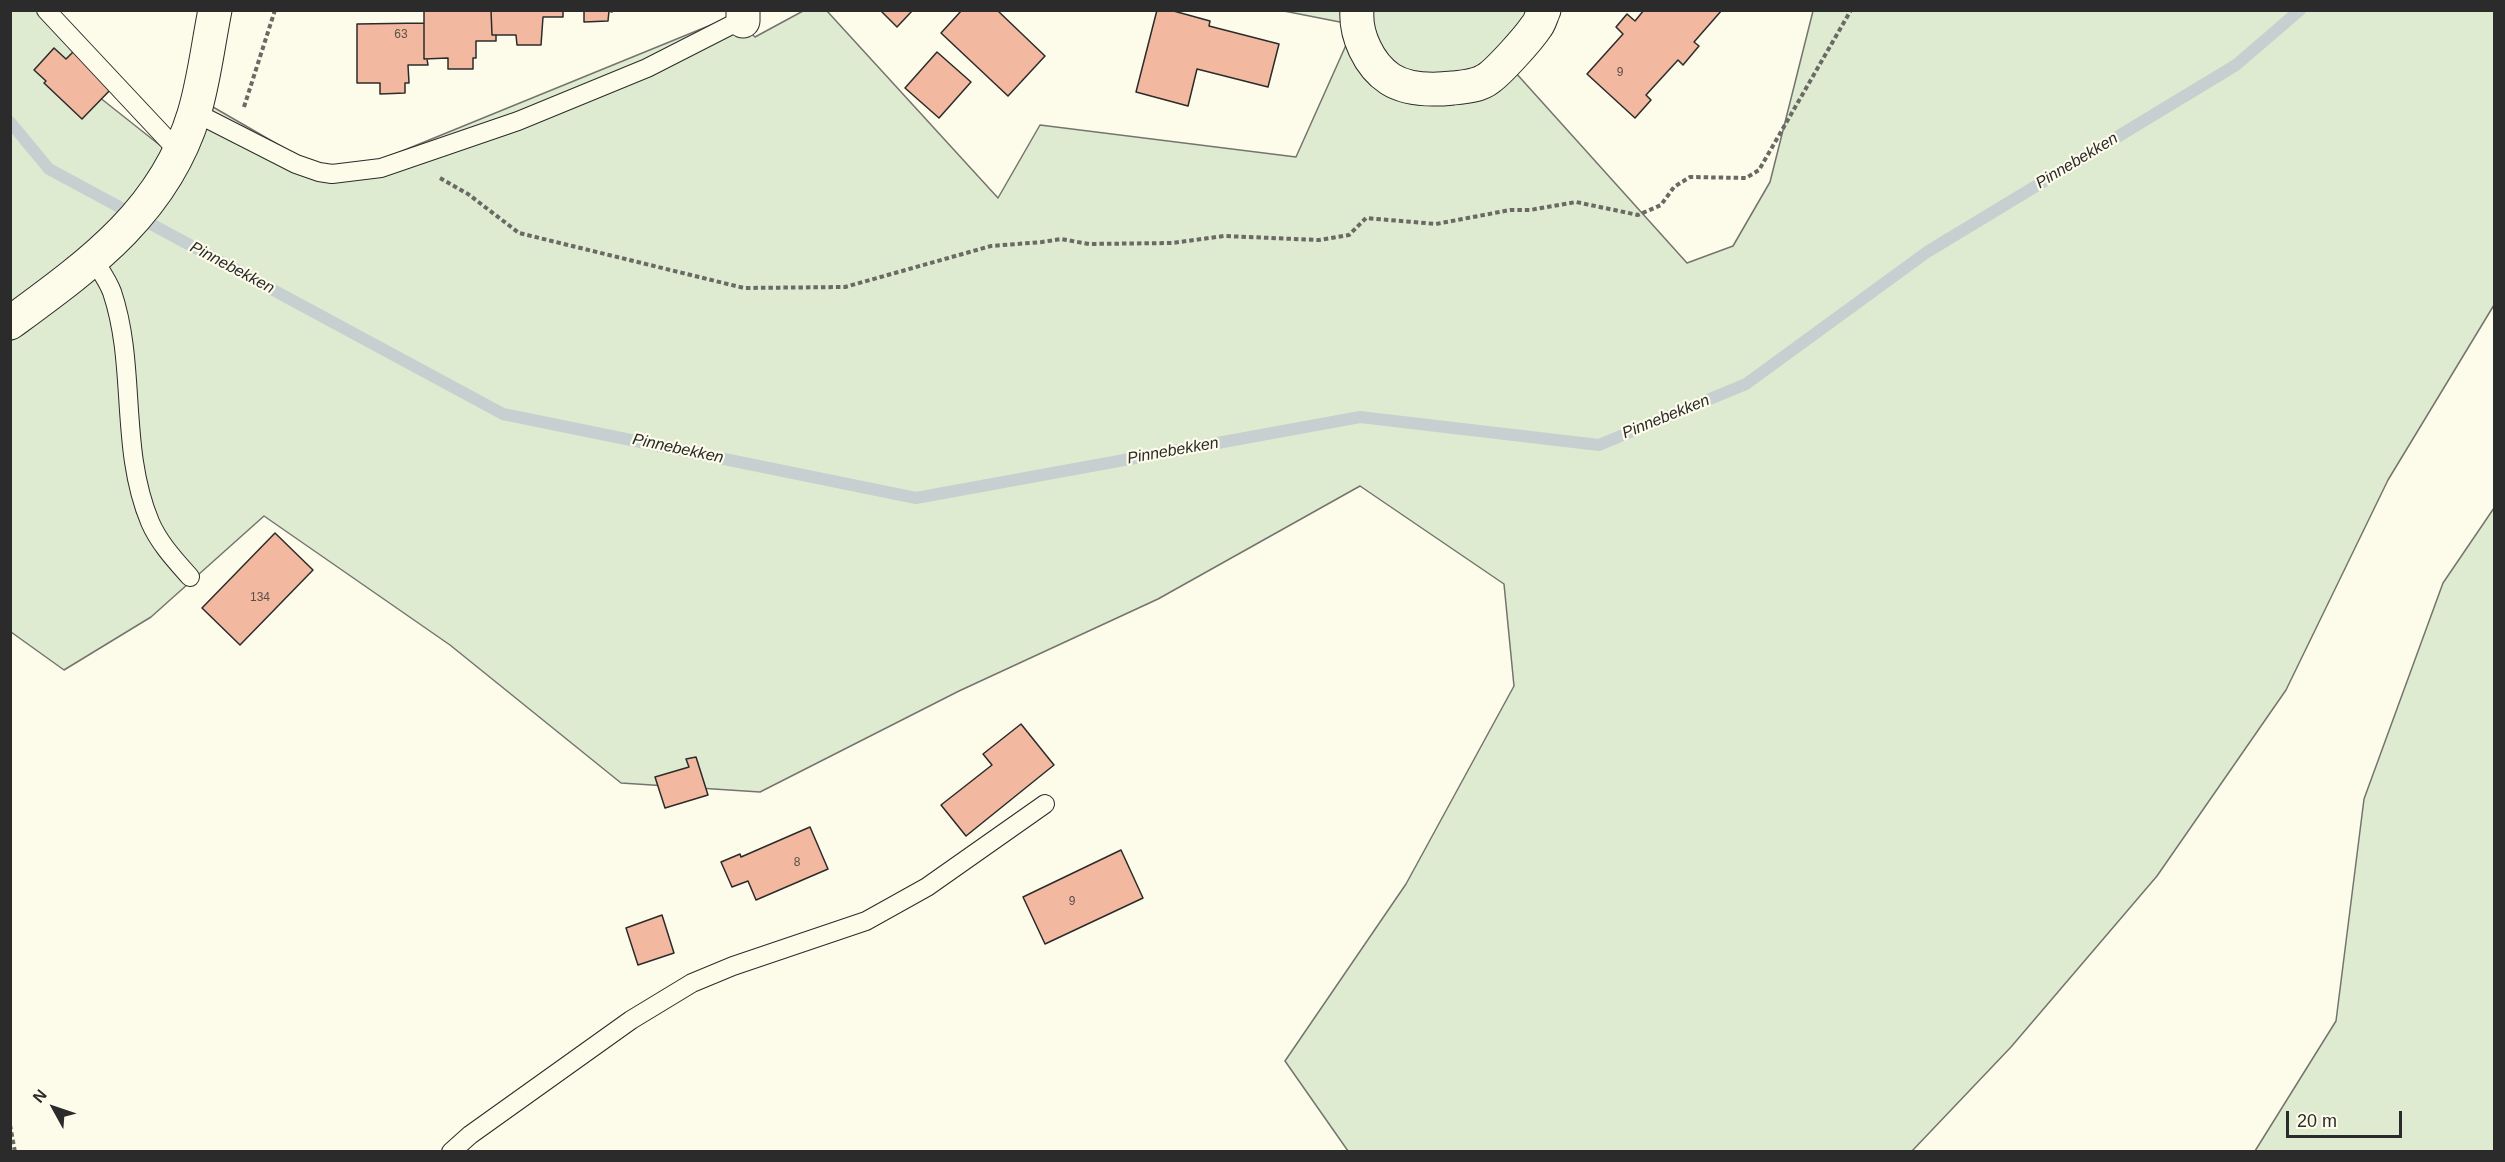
<!DOCTYPE html>
<html>
<head>
<meta charset="utf-8">
<style>
	body { margin:0 }
	#map { position:relative; width:2505px; height:1162px; overflow:hidden; background:#fdfbea; font-family:Arial,sans-serif }
	canvas { display:block }
	.frame { position:absolute; inset:0; border:12px solid #2b2b2b; pointer-events:none }
	.north { position:absolute; left:24px; top:1078px; width:60px; height:60px; -webkit-text-stroke:4px #fdfbea; paint-order:stroke; rotate:310deg; font-size:16px; font-weight:700; line-height:24px; text-align:center; color:#2b2b2b }
	.north::after { content:''; display:block; margin:auto; width:21px; height:27px; background:#2b2b2b; clip-path:polygon(50% 0,100% 100%,50% 72%,0 100%) }
	.scale { position:absolute; left:2286px; top:1111px; width:116px; height:27px; box-sizing:border-box; border:3px solid #2b2b2b; border-top:0; padding-left:8px; font-size:18px; line-height:21px; white-space:nowrap; color:#2b2b2b; -webkit-text-stroke:4px #fdfbea; paint-order:stroke }
</style>
</head>
<body>
<div id="map">
<canvas width="2505" height="1162"></canvas>
<div class="frame"></div>
<div class="north">N</div>
<div class="scale">20 m</div>
</div>
<script>
const ctx = document.querySelector('canvas').getContext('2d');
ctx.lineJoin = 'round';
function fillPath(path, color) { ctx.fillStyle = color; ctx.fill(path, 'evenodd'); }
function stroke(path, color, width, dash) { ctx.strokeStyle = color; ctx.lineWidth = width; ctx.lineCap = dash ? 'butt' : 'round'; ctx.setLineDash(dash || []); ctx.stroke(path); }
function drawText(font, color, halo, rows, align = 'center') {
  ctx.font = font + ' Arial,sans-serif'; ctx.lineWidth = 4.5; ctx.setLineDash([]); ctx.textBaseline = 'middle'; ctx.strokeStyle = halo; ctx.fillStyle = color; for (const [text, x, y, turn = 0] of rows) {
    ctx.save(); ctx.translate(x, y); ctx.rotate((+turn || 0) * Math.PI / 180); ctx.textAlign = isNaN(turn) ? turn : align; if (halo) ctx.strokeText(text, 0, 0); ctx.fillText(text, 0, 0); ctx.restore();
  }
}
const green = new Path2D(`
	M11,11h45l38,82 77,61 42,-47 123,71 397,-162 22,21 48,-26h24l171,187 42,-73 256,32 59,-132 -71,-14h256l-25,61 172,191 46,-17 37,-64 43,-171h681v294l-106,175 -102,210 -129,186 -146,171 -99,104h-564l-63,-90 121,-177 108,-198 -10,-102 -144,-98 -202,113 -199,92 -199,101 -139,-9 -171,-138 -186,-129 -113,101 -87,53 -53,-38z
	M2494,508v643h-239l81,-130 28,-222 79,-216z`);
const stream = new Path2D(`
	M10,122l39,47 454,245 413,84 444,-81 239,28 147,-61 181,-132 309,-187 64,-55`);
const building = new Path2D(`
	M424,10h67l1,25h4v6h-20v17h-3v11h-25v-11l-24,1z
	M491,10h69l3,1v6h-20l-2,28h-24l-1,-10h-24z
	M560,10h52v2l-3,-1 -1,10 -24,1v-11z
	M880,10h33l-16,17z
	M962,10h35l48,46 -37,40 -67,-63z
	M1157,10h13l40,11 -1,5 70,18 -11,43 -71,-18 -9,37 -52,-14z
	M1644,10h78l-28,32 5,4 -16,19 -5,-5 -32,35 5,5 -16,18 -48,-44 36,-40 -7,-7 11,-13 8,7z
	M424,23v36h3l1,6h-20l1,18h-4v10l-25,1v-11h-23v-59z
	M54,48l12,11 10,-10 39,36 -33,34 -38,-36 2,-2 -12,-11z
	M937,52l34,30 -32,36 -34,-30z
	M275,533l38,37 -73,75 -38,-37z
	M1021,724l33,41 -88,71 -25,-31 51,-40 -9,-11z
	M696,757l12,38 -43,13 -10,-31 34,-10 -3,-8z
	M810,827l18,42 -72,31 -8,-19 -16,6 -11,-25 19,-8 1,3z
	M1121,850l22,48 -98,46 -22,-47z
	M662,915l12,38 -36,12 -12,-37z`);
const path = new Path2D(`
	M244,107l31,-97
	M440,178l28,16 51,39 225,55 101,-1 146,-41 51,-4 19,-3 28,5 83,-1 52,-7 95,4 30,-5 17,-17 70,6 74,-14h20l46,-8 62,13 23,-10 13,-18 16,-10 56,1 13,-8 92,-160
	M10,1125l5,27`);
const service = new Path2D(`
	M46,10l133,142
	M194,112l102,52 23,8 13,2 49,-6 137,-47 129,-53 100,-51
	M94,260c6,10 14,21 18,32 25,74 7,156 38,230 9,21 25,38 40,55
	M451,1152l19,-17 161,-115 61,-37 41,-17 133,-45 61,-34 118,-83`);
const minor = new Path2D(`
	M1357,10c-2,25 12,55 33,69 17,11 44,11 63,9 12,-1 26,-2 36,-10 11,-8 39,-39 47,-51 4,-4 5,-11 8,-17
	M743,21v-11
	M10,323c79,-58 154,-111 184,-209 10,-33 14,-69 21,-104`);
const numberNames = [
	["63",401,35],
	["9",1620,73],
	["134",260,598],
	["8",797,863],
	["9",1072,902]
];
const waterNames = [
	["Pinnebekken",2077,161,-31],
	["Pinnebekken",232,268,28],
	["Pinnebekken",1666,417,-22],
	["Pinnebekken",678,449,12],
	["Pinnebekken",1173,451,-10]
];
fillPath(green, '#deebd1');
stroke(green, '#74746e', 1.5);
stroke(stream, '#c7d0d0', 12);
fillPath(building, '#f2b8a0');
stroke(building, '#2b2b2b', 1.5);
stroke(service, '#2b2b2b', 20);
stroke(minor, '#2b2b2b', 35);
stroke(path, '#6a6964', 4, [4.5, 3]);
stroke(service, '#fdfbea', 18);
stroke(minor, '#fdfbea', 33);
drawText('12px', '#5d4e48', null, numberNames);
drawText('italic 16px', '#2b2b2b', '#fdfbea', waterNames);
</script>
</body>
</html>
